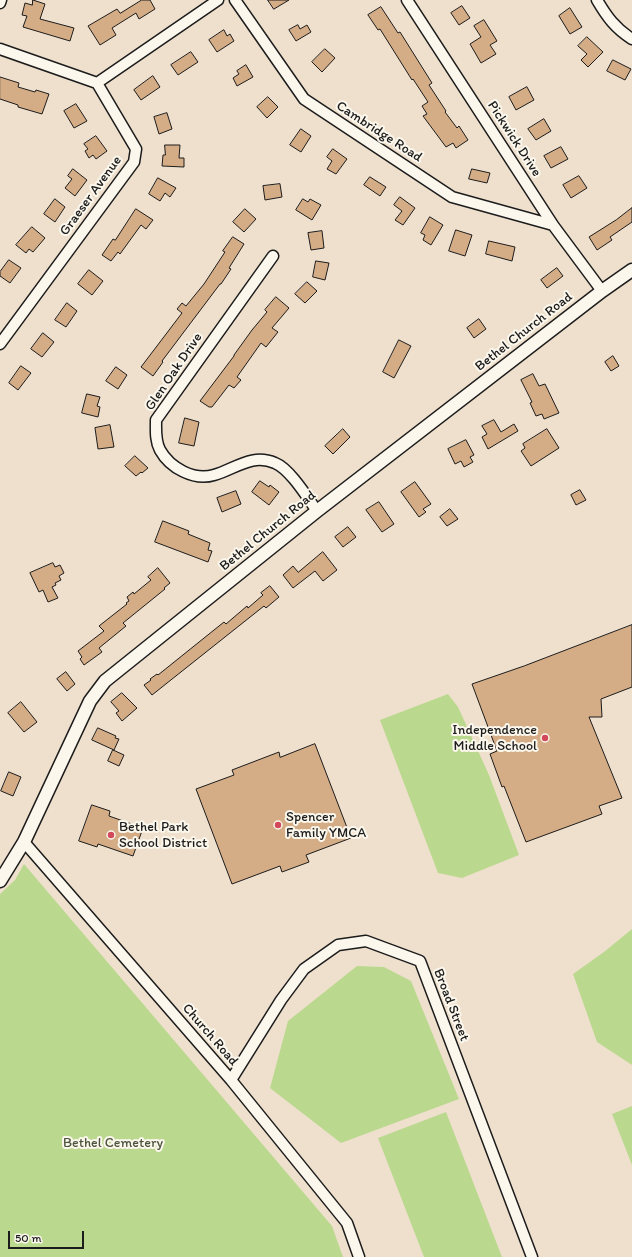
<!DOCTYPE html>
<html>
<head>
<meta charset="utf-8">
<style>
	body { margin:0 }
	#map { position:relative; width:632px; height:1257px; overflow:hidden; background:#efe0cd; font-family:Itim,sans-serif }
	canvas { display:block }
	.scale { position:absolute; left:8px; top:1231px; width:76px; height:18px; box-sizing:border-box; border:2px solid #1c1c1c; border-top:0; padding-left:5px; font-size:12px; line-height:14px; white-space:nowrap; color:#1c1c1c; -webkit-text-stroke:3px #fbf7ec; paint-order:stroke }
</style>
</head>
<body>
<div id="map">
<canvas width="632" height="1257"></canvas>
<div class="scale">50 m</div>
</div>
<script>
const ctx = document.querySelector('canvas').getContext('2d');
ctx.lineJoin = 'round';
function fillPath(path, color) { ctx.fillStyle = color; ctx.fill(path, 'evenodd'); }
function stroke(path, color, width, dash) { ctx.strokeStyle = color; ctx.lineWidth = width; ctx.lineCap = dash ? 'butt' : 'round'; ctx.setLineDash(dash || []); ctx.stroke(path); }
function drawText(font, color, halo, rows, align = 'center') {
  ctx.font = font + ' Itim,sans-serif'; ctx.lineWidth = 4; ctx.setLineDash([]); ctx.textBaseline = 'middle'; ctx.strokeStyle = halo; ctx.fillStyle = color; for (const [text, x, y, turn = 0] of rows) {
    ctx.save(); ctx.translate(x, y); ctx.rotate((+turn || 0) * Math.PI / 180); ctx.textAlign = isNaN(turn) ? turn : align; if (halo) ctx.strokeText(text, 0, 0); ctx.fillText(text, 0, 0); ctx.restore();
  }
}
const green = new Path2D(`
	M448,694l10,13 31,68 30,80 -57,23 -24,-5 -58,-153z
	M24,864l308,362 11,31h-343v-363l15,-14z
	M632,929v136l-35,-23 -24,-68 31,-22z
	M357,966l27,1 27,14 48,118 -118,44 -71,-55 18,-67z
	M632,1106v59l-20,-51z
	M446,1112l56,145h-78l-46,-119z`);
const building = new Path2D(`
	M33,0l12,4 -5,15 34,9 -4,13 -47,-14 4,-11 -5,-1 3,-12 7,2z
	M142,0h8l5,9 -16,10 -3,-6 -24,15 4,7 -16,10 -12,-19 29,-17 3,4z
	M268,0h21l-15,9z
	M462,6l8,12 -11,7 -8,-12z
	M381,7l17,26 2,-1 32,51 -3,2 17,26 -1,1 12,16 2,-2 9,14 -12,8 -3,-5 -7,4 -23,-31 4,-2 -5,-8 6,-4 -15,-23 -1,1 -32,-51 -2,1 -10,-15z
	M570,8l12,19 -12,7 -11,-18z
	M484,20l13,21 -7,4 6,9 -15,9 -11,-19 11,-7 -7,-11z
	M298,25l2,4 7,-4 4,7 -15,9 -7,-11z
	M224,30l3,6 3,-2 4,7 -17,11 -8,-12z
	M587,37l16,15 -15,15 -7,-7 6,-6 -9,-8z
	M325,49l10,9 -13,14 -10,-10z
	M191,52l7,10 -20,13 -7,-10z
	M613,60l18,9 -6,11 -18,-9z
	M246,65l7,12 -16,9 -4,-8 6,-4 -2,-3z
	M153,76l7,11 -19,13 -7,-10z
	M0,77l19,6 -1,4 17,5 1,-2 13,4 -7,20 -24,-7v-2l-18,-6z
	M527,87l7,13 -18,10 -7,-13z
	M268,97l10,10 -11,11 -10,-11z
	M76,104l11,17 -13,7 -10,-17z
	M167,113l5,16 -13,5 -5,-17z
	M544,119l7,12 -15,9 -8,-11z
	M301,129l10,7 -10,16 -11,-7z
	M96,136l11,15 -11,8 -3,-4 -4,3 -4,-7 3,-2 -4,-5z
	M165,145h15l-1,13h5v9l-22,-1 1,-11h2z
	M561,147l7,12 -17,9 -7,-12z
	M333,149l14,10 -11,15 -9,-5 5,-8 -5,-4z
	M73,169l14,11 -12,16 -10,-8 7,-9 -4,-3z
	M472,169l18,4 -3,10 -18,-4z
	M579,176l8,12 -16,10 -8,-13z
	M370,177l16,10 -6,9 -16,-11z
	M158,178l18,10 -6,9 -5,-4 -5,8 -11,-7z
	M280,184l2,13 -17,3 -2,-14z
	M400,197l15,11 -12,17 -8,-5 7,-9 -8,-6z
	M55,199l10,8 -10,15 -11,-8z
	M303,199l5,3 2,-3 11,6 -9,15 -16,-10z
	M632,208v14l-22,15 2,3 -15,10 -8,-13 27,-17z
	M136,209l17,11 -7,9 -5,-4 -21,29 -2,-2 -7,9 -9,-6 11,-16 2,1z
	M245,209l11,10 -12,13 -11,-10z
	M430,217l13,8 -12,20 -8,-5 2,-5 -4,-2z
	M32,227l13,11 -12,14 -4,-3 -3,4 -10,-8z
	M456,230l16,5 -7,21 -16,-5z
	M322,231l2,17 -13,2 -3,-17z
	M233,237l11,7 -15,24 2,1 -10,15h-1l-58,77 1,1 -10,14 -12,-9 41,-54 -5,-4 5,-6 4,3 18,-22 21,-32 -2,-1z
	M489,241l26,6 -3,14 -26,-7z
	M9,260l12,8 -11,15 -10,-7v-4z
	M316,261l13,2 -4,17 -12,-3z
	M557,268l6,8 -16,12 -6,-8z
	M89,270l14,11 -11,14 -14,-11z
	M307,282l10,9 -12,12 -10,-9z
	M276,297l13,11 -17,20 6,4 -12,15 -5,-4 -24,34 4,3 -7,8 -5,-3 -17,22h-3l-9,-6 34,-45v-1l18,-25 15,-18 -2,-2z
	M67,303l10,8 -11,16 -11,-7z
	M479,319l7,10 -12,9 -7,-10z
	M43,333l11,9 -12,15 -11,-8z
	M399,340l12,6 -17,32 -11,-6z
	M613,356l6,10 -8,5 -6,-9z
	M21,366l10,7 -13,17 -9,-7z
	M116,367l11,8 -9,14 -12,-8z
	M533,374l6,12 6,-2 14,29 -15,6 -2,-5 -6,2 -6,-13 2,-1 -11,-22z
	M87,394l13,3 -3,9 3,1 -2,10 -16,-4z
	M185,418l14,4 -5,24 -15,-3z
	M494,420l7,12 13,-8 4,7 -30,18 -6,-12 5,-3 -5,-8z
	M110,425l4,22 -16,2 -3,-21z
	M343,429l7,8 -17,17 -8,-8z
	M547,429l12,19 -28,18 -10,-15 4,-3 -2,-4z
	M466,440l8,15 -4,2 3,5 -9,5 -3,-6 -6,3 -7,-15z
	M135,456l13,12 -6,5 -1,-1 -5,4 -11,-10z
	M260,481l9,6 1,-2 9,7 -10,13 -17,-13z
	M415,482l16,22 -8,5 3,3 -7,5 -18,-25z
	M580,490l6,10 -10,5 -5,-10z
	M236,491l5,13 -19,8 -5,-14z
	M379,502l15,22 -12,8 -16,-22z
	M450,509l8,10 -11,7 -7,-9z
	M163,521l26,10 -1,3 22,9 -2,7 4,1 -4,11 -53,-20z
	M348,527l8,10 -13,10 -8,-10z
	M323,552l14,18 -14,11 -8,-10 -22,17 -10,-13 10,-9 5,6z
	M53,563l2,4 5,-2 4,8 -5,3 2,4 -6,3 1,2 -4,2 6,11 -10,4 -5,-12 -4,2 -9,-19z
	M158,568l12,15 -6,5 1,1 -42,34 3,3 -27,22 3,4 -18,13 -4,-6 2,-2 -4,-6 26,-20 -5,-5 28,-22 -1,-1 3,-2 -2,-4 6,-5 1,2 17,-14 -3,-3z
	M270,586l9,11 -13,11 -2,-2 -112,89 -8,-10 7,-5 -1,-1 7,-5 1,1 66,-53 2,2 21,-18 1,2 15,-13 -2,-2z
	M632,625v62l-31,12 1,18h-13l33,81 -23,8 3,8 -76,28 -22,-56 -2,1 -12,-33 7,-3 -25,-67 52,-18z
	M66,672l9,12 -8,7 -10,-12z
	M122,693l15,15 -15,13 -6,-8 3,-2 -8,-9z
	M21,702l16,20 -13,10 -16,-19z
	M98,728l18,8 -1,2 4,1 -5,11 -22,-10z
	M315,744l36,94 -45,17 3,7 -27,10 -2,-6 -48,18 -36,-95 38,-14 -2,-5 47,-18 1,5z
	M113,750l11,5 -5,11 -11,-5z
	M9,772l12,5 -8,19 -12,-5z
	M92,805l18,6 -1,5 34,12 -10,28 -35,-12 -1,3 -18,-6z`);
const minor = new Path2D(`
	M235,0l69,99 148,98 101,28
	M407,0l146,225 49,66
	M597,0c10,17 18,28 35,39
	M0,3l1,-3
	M0,49l97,34 39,66 -2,13 -134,182
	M97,83l121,-83
	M273,256l-117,164c0,10 -1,21 4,30 10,18 34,31 54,25 21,-6 38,-22 61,-12 15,6 32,34 42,48
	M24,842l207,238 116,143 12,34
	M231,1080l50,-80 23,-31 34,-24 28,-4 54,20 112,296`);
const tertiary = new Path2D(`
	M0,881l24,-39 66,-141 15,-20 212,-170 285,-220 30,-21`);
const markers = [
	[545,738,4,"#d1495b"],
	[278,825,4,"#d1495b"],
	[111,835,4,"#d1495b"]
];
const streetNames = [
	["Cambridge Road",379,132,33],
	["Pickwick Drive",514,139,57],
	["Graeser Avenue",91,196,-54],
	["Bethel Church Road",524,332,-38],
	["Glen Oak Drive",174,372,-56],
	["Bethel Church Road",268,531,-39],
	["Broad Street",451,1005,69],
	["Church Road",210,1035,49]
];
const poiNames = [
	["Independence",537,730,"right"],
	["Middle School",537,746,"right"],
	["Spencer",286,817],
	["Family YMCA",286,833],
	["Bethel Park",119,827],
	["School District",119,843]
];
const parkNames = [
	["Bethel Cemetery",113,1143]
];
fillPath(green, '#bbd88f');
fillPath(building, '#d4ac85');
stroke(building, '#1c1c1c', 1);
stroke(minor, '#1c1c1c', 13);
stroke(tertiary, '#1c1c1c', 15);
stroke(minor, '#fbf7ec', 10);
stroke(tertiary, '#fbf7ec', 12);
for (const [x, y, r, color] of markers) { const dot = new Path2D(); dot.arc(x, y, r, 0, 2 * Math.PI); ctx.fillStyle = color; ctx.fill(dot); stroke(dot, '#fbf7ec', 1.5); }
drawText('14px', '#1c1c1c', '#fbf7ec', streetNames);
drawText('14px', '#1c1c1c', '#fbf7ec', poiNames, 'left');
drawText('14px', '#4c543e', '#fbf7ec', parkNames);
</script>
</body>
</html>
